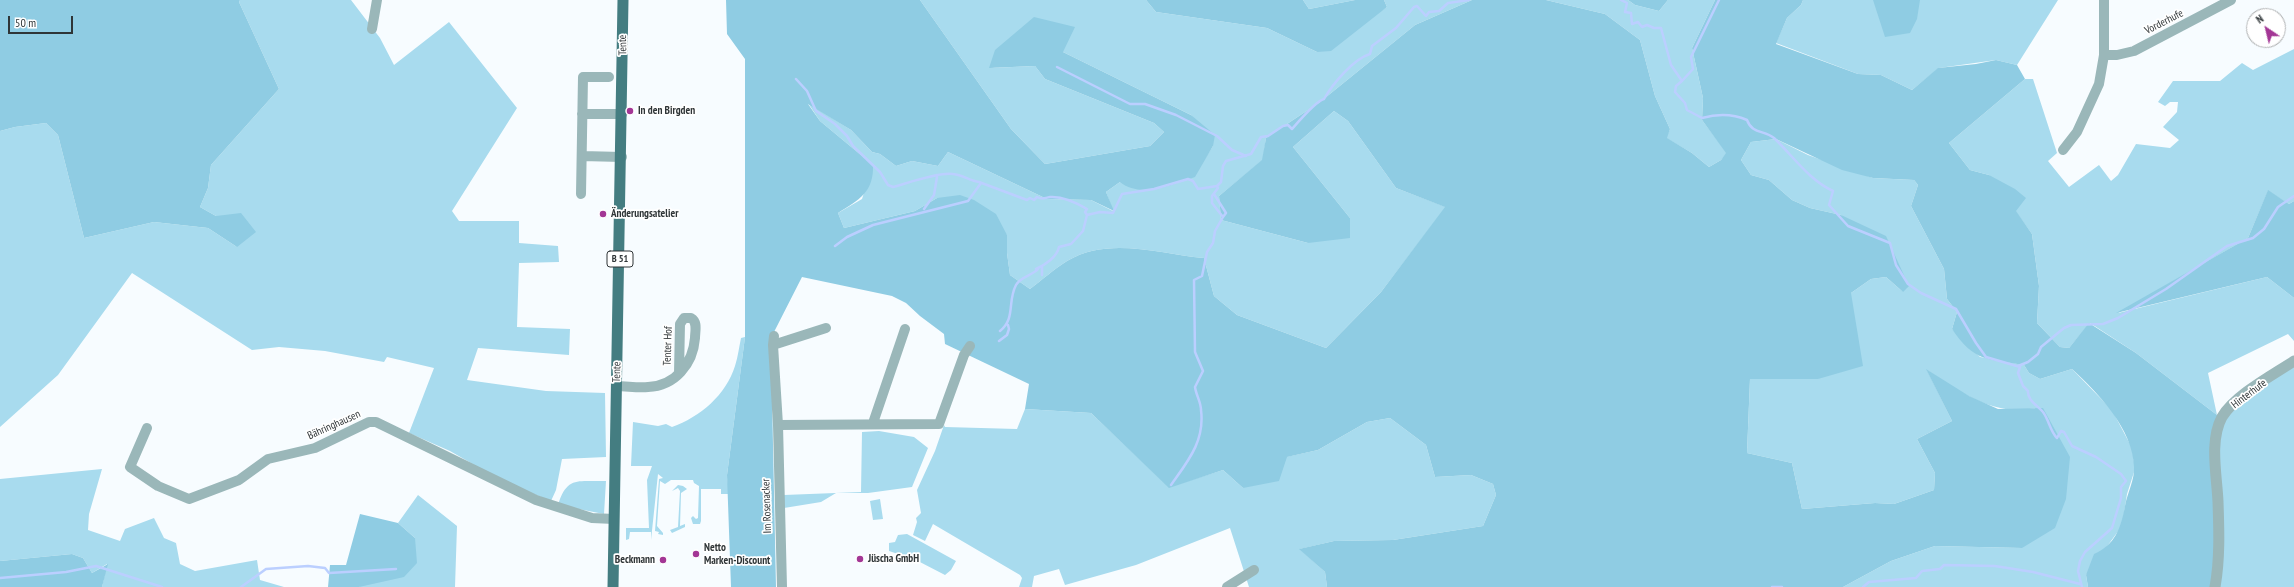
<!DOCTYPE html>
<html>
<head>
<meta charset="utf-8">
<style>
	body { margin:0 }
	#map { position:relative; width:2294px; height:587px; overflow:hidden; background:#f7fcff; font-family:"PT Sans Narrow",sans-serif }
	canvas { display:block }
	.north { position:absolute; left:2246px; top:8px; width:40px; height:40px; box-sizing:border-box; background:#fff; border:1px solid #acaeaf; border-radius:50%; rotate:325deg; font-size:11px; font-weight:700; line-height:16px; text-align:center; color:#2f3537 }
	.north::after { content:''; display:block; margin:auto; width:14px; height:18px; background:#a33695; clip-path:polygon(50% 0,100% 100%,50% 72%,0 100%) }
	.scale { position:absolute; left:8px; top:16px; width:65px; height:18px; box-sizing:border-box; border:2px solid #2f3537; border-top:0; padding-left:5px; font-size:12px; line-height:14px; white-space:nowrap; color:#2f3537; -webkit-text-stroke:3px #fff; paint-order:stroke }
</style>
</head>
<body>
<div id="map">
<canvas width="2294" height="587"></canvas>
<div class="north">N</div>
<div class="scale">50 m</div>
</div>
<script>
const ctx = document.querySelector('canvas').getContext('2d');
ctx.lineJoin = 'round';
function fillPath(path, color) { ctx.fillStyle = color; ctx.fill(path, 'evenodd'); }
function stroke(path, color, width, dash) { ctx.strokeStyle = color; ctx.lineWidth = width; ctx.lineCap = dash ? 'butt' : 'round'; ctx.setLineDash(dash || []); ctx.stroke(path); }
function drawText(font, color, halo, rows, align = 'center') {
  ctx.font = font + ' "PT Sans Narrow",sans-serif'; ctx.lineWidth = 3.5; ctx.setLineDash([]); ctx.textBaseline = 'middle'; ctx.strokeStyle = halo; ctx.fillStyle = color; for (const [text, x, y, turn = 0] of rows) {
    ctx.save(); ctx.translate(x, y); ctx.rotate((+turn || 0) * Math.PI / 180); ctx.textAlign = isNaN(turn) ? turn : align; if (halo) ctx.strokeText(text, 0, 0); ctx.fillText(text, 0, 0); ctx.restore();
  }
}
const green = new Path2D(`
	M240,0h111l29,38 14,27 55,-43 68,86 -65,103 7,10h60v22l39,3 1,16 -40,1 -2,64 53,2 -1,26 -91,-7 -11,32 79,11 59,2 1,64 -44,2 -6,31 -5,11 -47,-19 -54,-31 -41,-18 25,-65 -47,-11 -3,5 -59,-11 -46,-4 -27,3 -120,-77 -74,102 -58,52v-296l15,-4 31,-4 12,12 26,103 70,-16 54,6 29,19 -21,-31 -16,-9 8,-19 3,-23 68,-76 -40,-87z
	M920,0h226l10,12 111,16 50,24 70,-45 -3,-7h88l-57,25 -95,77 -54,36 -3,22 -44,36 2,24 87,23 42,-25 -57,-71 41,-36 14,10 48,67 50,19 -65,85 -55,56 -89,-33 -23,-19 -10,-38c-45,-4 -95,-22 -137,3 -13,8 -25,19 -37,28l-20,-14 -3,-22v-18l-70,-37 -22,13 -71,17 -6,-15 24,-14 11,-34 -53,-44 -12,-18 43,27 21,22 8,2 16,12 16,-5 26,5 10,-14 99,47 44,1 22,11 -7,-19 14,-10 84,-22 9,-14 -22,-31 -128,-63 -73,16 45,-2 10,13 109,44 10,9 -14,14 -105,18 -34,-35z
	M1303,0h52l-46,9z
	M1546,0h82l7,5 24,6 9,-11h47l-23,48 11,50 -1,22 25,33 -6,7 -12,7 -17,-14 -26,-15 4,-9 -15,-33 -15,-56 -35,-26z
	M1803,0h255l-41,65 -21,-5 -57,8 -27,22 -31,-15 -23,-1 -82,-31 11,-25 14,-13z
	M2294,49v152l-5,3 -21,-13 -20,47 -130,75 149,-36 27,21v43l-6,-7 -80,39 9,42 77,-58v230h-83l6,-172 -81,-62 -46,-30 -21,25 -9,-1 -23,-24 2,-37 -7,-52 -43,-59 -19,-5 -21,-27 76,-64h8l24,74 -9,8 21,26 30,-22 12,16 7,-6 18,-31 34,4 9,-8 -16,-13 14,-15 1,-10h-8l-5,4 -7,-4 15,-21h47l22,-18 11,7z
	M1776,139l32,16 65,23 41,2 4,5 -7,21 33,63 3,30 10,13 -5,17 28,28 44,8 5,8 11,6 32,-10 40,41 20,38 3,21 -8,25 -5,32 -36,49 2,12h-245l48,-26 44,-15 87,2 13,-140c-40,9 -76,-16 -108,-38l25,51 -35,18 18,34 -1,17 -40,14 -19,-1 -73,6 -10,-46 -45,-10 3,-74h68l33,-86 20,-14 15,-2 17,15 -62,-77 -31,-7 -18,-8 -23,-20 -18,-5 -10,-15 10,-18z
	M745,337l-18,138 2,19h-8v-5h-20v32l-1,3h-7l-2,-6 2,-2 3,3 2,-1 1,-32 -5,-3 -1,-3h-22l-6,4 -5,-3 -3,45 6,7v2l-5,-1 1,-2 -4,-1 4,-52 4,-1 -5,-4 -7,66v-8h-21l-1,7 -3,1v-12h23l-2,-48 5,-14h-21l2,-44 25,4 8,-2 6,3c28,-10 54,-32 63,-61 3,-9 4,-19 6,-28z
	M1025,409l66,4 78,74 54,-17 20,18 43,-31 32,-7 49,-28 23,-4 36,27 9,32 36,-2 22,9 3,11 -13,31 -90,14 -59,1 -34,8 25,23 2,15h-78l-19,-59 -94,37 -71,20 -6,-16 -25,7 -2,11h-13l3,-9 -2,-3 -87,-51 -8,17 -12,-6 4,-13 -1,-4 5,-5 -4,-23 18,-39 9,-26 1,2 72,2z
	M879,431l35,6 14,11 -16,39 -44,6h-32l-15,9 -37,6v-13l77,-3 1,-60z
	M102,469l-13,45 -1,16 32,11 5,-12 29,-11 10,20 12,5 4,21 15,7 62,-11 3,20 24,7h-182l5,-23 -15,9 -9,-15 -11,-4 -72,7v-82z
	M606,481l-2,33 -46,-9c9,-30 21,-23 48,-24z
	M678,485l5,1 4,3 -6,4 -1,33 5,-2v3l-13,6 -2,-3 8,-3 2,-36 -2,-3 -6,3z
	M418,495l39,31 -2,61h-96l56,-49 -17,-15z
	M880,499l3,20 -10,1 -3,-19z
	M907,534l49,27 -5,9 -6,5 -29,-15 -27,-9v-8l6,-1 3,-7z`);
const forest = new Path2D(`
	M0,0h240l-1,2 40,87 -68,76 -3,23 -8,19 16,9 25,-3 15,19 -19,15 -29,-19 -54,-6 -70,16 -26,-103 -12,-12 -31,4 -15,4z
	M726,0h194l91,129 34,35 105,-18 14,-14 -10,-9 -109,-44 -10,-13 -46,2 6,-18 39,-33 41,10 -12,25 128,63 24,20 -2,11 -18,31c-22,7 -54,22 -75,5l-14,10 8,19 -23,-11 -44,-1 -99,-47 -10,14 -26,-5 -16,5 -16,-12 -8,-2 -21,-22 -43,-26 12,17 53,44c1,27 -14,35 -35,48l6,15 71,-17 22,-13 23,-3 14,5 22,14 11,21v18l3,22 20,14c12,-9 24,-20 37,-28 42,-25 92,-7 137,-3l10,38 23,19 89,33 55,-56 64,-85 -49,-19 -48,-67 -14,-10 -41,36 57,71v20l-42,5 -87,-23 -2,-24 43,-36 4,-22 54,-36 95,-77 57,-25h74l59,14 35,26 15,56 15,33 -3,9 25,15 17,14 12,-7 5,-7 -24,-33 1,-22 -11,-50 23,-48h88l-2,5 -14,13 -11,26 82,30 23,1 31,15 26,-22 38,-4 20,-4 21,5 8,14 -76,64 21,27 19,5 26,14 11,9 -10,13 16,23 7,52 -2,37 23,24 9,1 20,-25 47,30 81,62 -2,126 -4,46h-123l-2,-12 8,-21c21,-9 27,-26 31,-48 2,-12 10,-27 9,-39 -1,-38 -35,-73 -62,-98l-32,10 -11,-6 -5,-8c-36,-6 -50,-3 -72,-36l5,-17 -10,-13 -3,-30 -33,-63 7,-21 -4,-5 -41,-2 -31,-8 -66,-31 -25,3 -10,18 10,15 18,5 23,20 18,8 31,7 45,21 23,50 -6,6 -17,-15 -15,2 -20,14 12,73 -45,13h-68l-3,74 45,10 10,46 73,-6 19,1 40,-14 1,-17 -18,-34 35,-18 -26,-52 43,27 29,13 45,-1 27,49 -4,42 -11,29 -33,20 -87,-2 -44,15 -48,26h-516l-2,-15 -26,-23 35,-8 59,-1 90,-14 13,-31 -3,-11 -22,-9 -36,2 -9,-32 -36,-27 -23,4 -49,28 -31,7 -8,24 -36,7 -20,-18 -54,18 -78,-75 -66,-4 4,-25 -84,-40 -1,-10 -24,-18 -14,-13 -14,-7 -90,-19 -28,55 -3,18 5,237h-45l-4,-112 18,-138v-278l-18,-25z
	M1146,0h157l6,9 46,-9h29l3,7 -56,44 -14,1 -50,-24 -111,-16z
	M1628,0h40l-9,11 -24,-6z
	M1873,0h47l-3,19 -7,14 -25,4z
	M2268,190l21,14 5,-3v97l-27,-21 -151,36 132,-75z
	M360,514l38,9 17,15 2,25 -13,14 -45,10h-31l2,-22h16z
	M72,554l11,4 9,15 16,-9 -6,23h-102v-26z`);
const stream = new Path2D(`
	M1621,0l6,3 -2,9 6,1 1,11 6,-2 4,5 5,-2 7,3h7l10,37 11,16 -6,5 -1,6 10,11 2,7 15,8c15,-4 31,-4 45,2 5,14 17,10 27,18 19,18 35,42 59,53l-4,14 19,21 42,17 6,22 12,19 13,9 35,16 20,34 10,14 34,10 -2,6 5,13 5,5c-1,9 10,15 15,21 6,8 7,19 14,26l4,-7 3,1 8,14 24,11 25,17 5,7 -5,6v11l-9,30 -27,24 -5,9 -2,10 4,16
	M1057,67l73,37h15l31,11 41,21 15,14 14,6
	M796,79l11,12 9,20 19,13 12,12 6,10 27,26 8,13 5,2c15,-4 45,-15 60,-13 10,1 17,7 26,8l48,18 3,-2 4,2 3,-3c6,3 7,1 13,0 13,-1 27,6 37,12l-2,3 2,3
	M1682,81l11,-12 -2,-12 28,-57
	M1214,194l12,19 -3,4
	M924,209l10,-14 3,-18
	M835,246l12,-9 26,-12 95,-24 13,-18
	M1036,269c9,-4 21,-12 23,-22l12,-3 12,-13 4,-16 13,-3 13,1 9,-19 32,-5 34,-10 5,2 5,8 19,-3 4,-4 2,-16 3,-5 25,-7 10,-17 7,-1 15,-10 5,-1 4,4c7,-8 24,-28 32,-30 8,-14 29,-40 46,-45l2,-8 24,-18 18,-21 3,-1 9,10 3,-4 10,-1 9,-8 21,-3
	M1042,275v-9
	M1000,331c16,-13 7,-29 16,-46 5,-9 16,-9 22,-16
	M999,341l8,-6 2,-6 -1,-4
	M2018,366l10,-4 10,-8 3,-7 23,-19 7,-3 32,-1 15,-6 48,-29 61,-43 26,-8 11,-9 14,-22 16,-11
	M1171,485c17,-24 34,-44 30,-75 0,-8 -5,-15 -6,-23l8,-16 -8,-19 -1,-72 8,-4 5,-24 6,-9 2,-12 8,-14 -11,-14v-7l6,-8 -1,-2
	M0,578l66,-6 30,-6 66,21
	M241,587l25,-18 42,-3 17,2 4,5 67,-4
	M1772,587h10
	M1863,587l6,-5 47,-4 6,-7 18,-2 4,-4 51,1 38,6 47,12`);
const minor = new Path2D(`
	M372,29l5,-29
	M2104,55h13l17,-4 97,-51
	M582,114h40
	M2063,150l14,-18 22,-48 5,-29v-55
	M582,156l40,1
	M581,194l2,-117h26
	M774,336l-1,9 53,-17
	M773,345l5,80 4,162
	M616,386c11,0 21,2 32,1 27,-1 45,-23 47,-49 0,-7 3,-16 -4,-20h-7l-4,6 -1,49
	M873,423l32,-94
	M778,425l161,-1 25,-69 6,-9
	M147,428l-17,39 28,19 31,13 50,-19 29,-21 47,-11 54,-26h7l160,78 56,18 22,1
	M1227,587l27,-17`);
const tertiary = new Path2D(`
	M2215,587c5,-28 4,-57 3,-85 -1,-26 -9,-61 4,-85 13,-22 51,-42 72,-56`);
const primary = new Path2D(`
	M613,587l10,-587`);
const markers = [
	[630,111,4,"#a33695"],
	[603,214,4,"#a33695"],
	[696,554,4,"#a33695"],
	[860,559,4,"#a33695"],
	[663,560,4,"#a33695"]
];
const shields = [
	[620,259,26]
];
const shieldNames = [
	["B 51",620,259]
];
const streetNames = [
	["Vorderhufe",2164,22,-27],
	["Tente",623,45,-91],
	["Tenter Hof",668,346,-88],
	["Tente",617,372,-88],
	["Hinterhufe",2249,394,-37],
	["Bähringhausen",334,425,-24],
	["Im Rosenacker",767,506,-92]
];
const poiNames = [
	["In den Birgden",638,111],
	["Änderungsatelier",611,214],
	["Netto",704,548],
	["Marken-Discount",704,561],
	["Jüscha GmbH",868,559],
	["Beckmann",655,560,"right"]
];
fillPath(green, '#a8dbee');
fillPath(forest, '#8fcce3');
stroke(stream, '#bbcfff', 2.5);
stroke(minor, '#9ab7b9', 10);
stroke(tertiary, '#9ab7b9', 11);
stroke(primary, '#447d81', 11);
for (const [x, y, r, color] of markers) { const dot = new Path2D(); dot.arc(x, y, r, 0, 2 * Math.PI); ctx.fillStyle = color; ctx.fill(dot); stroke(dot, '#fff', 1.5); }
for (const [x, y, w] of shields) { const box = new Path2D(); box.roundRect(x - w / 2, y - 8, w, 16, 3); ctx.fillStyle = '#fff'; ctx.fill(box); stroke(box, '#2f3537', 1); }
drawText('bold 10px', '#2f3537', null, shieldNames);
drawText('11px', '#2f3537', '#fff', streetNames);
drawText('bold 11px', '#2f3537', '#fff', poiNames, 'left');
</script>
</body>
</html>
